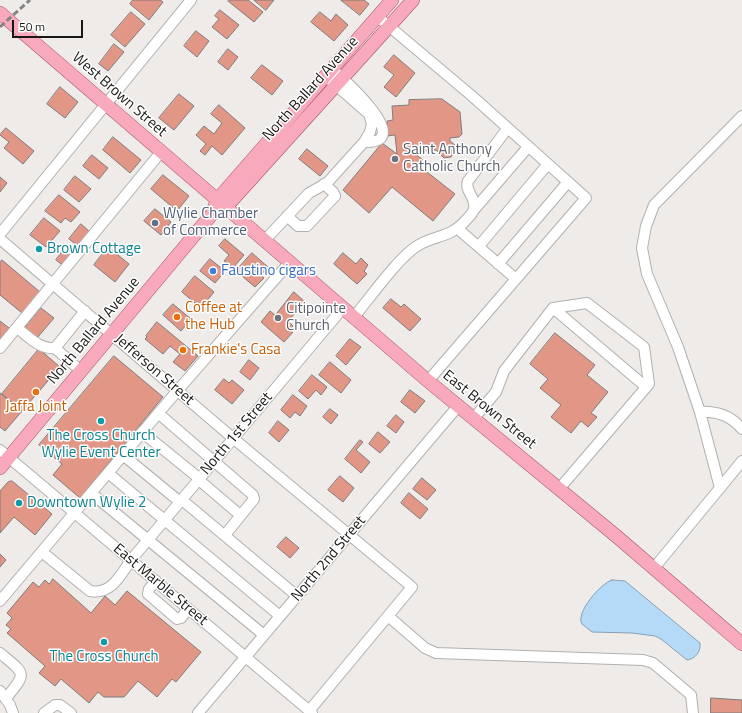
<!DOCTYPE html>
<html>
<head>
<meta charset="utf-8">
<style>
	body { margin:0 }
	#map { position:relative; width:742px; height:713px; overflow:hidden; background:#eeebe9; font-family:"Titillium Web",sans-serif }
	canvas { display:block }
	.scale { position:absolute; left:12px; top:20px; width:71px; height:18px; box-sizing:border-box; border:2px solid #181716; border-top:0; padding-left:5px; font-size:12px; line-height:14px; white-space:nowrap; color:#181716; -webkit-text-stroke:3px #fff; paint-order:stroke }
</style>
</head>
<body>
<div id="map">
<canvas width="742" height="713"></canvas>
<div class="scale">50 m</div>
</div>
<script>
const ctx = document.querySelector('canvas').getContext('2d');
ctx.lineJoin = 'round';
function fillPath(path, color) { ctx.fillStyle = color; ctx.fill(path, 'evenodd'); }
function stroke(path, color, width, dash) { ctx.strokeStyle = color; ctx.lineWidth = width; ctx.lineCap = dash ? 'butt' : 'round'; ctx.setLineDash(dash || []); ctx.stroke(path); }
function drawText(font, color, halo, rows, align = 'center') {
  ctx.font = font + ' "Titillium Web",sans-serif'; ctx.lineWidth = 3; ctx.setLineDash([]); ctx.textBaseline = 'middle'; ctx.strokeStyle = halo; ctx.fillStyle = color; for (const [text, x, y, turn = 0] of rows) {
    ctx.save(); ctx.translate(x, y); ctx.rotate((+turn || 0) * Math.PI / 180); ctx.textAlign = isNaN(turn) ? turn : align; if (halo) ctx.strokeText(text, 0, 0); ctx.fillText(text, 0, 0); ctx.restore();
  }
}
const water = new Path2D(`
	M612,580l13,1 75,62c1,9 -5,16 -13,17l-26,-21 -6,-3 -23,-3 -40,-1 -10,-8c-7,-11 19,-41 30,-44z`);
const building = new Path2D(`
	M133,0h27l3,2 -14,18 -19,-16z
	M229,0h19l15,12 -9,10 -26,-21z
	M254,0h20l-8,10z
	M341,0h23l5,4 -9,11z
	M220,10l19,15 -12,14 -15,-12 7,-8 -4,-3z
	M131,12l14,12 -20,23 -14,-12z
	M320,12l11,9 5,-7 12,11 -14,16 -23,-19z
	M196,31l13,10 -12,16 -13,-11z
	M114,44l10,8 -16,19 -9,-7z
	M228,49l10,8 -10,13 -10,-8z
	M394,55l21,18 -19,24 -12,-10 10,-12 -10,-8z
	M262,65l21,16 -11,14 -21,-17z
	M60,87l18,15 -13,16 -18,-14z
	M179,94l15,12 -20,24 -15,-12z
	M442,99l18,13 2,22 -3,3 -9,1v3l5,4v7l-4,5 -7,1 -8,-8 -23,2 10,8 -5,5 37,29 -22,27 -41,-34 -23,26 -26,-23 39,-47 15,11 -2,-19 -8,1v-15l6,-1 -1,-14 17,-1v-5z
	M219,105l26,23 -23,27 -10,-9 -7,9 -5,-4 6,-7 -10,-9 8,-9 10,8 8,-11 -11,-9z
	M6,128l28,23 -11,13 -19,-16 5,-6 -9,-7z
	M113,137l28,23 -11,13 -27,-23z
	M307,149l21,17 -8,10 -21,-17z
	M92,155l16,13 -9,11 -16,-13z
	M163,175l26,21 -12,15 -26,-22z
	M75,176l16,13 -12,13 -15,-12z
	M0,177l7,6 -7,9z
	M59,195l21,17 -9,10 -6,-4 -4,5 -16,-12z
	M155,209l16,13 -10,13 -17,-14z
	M44,218l16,13 -14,16 -16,-12z
	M81,224l9,8 -12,14 -9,-7z
	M225,239l19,16 -11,13 -9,-7 5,-6 -10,-9z
	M108,247l21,17 -14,18 -21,-17z
	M63,251l8,6 -7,9 -8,-6z
	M252,253l16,14 -7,8 3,3 -9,9 -19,-16z
	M343,253l13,11 5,-6 7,7 -4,6 3,3 -10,10 -23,-20z
	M210,259l15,12 -10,12 -15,-12z
	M2,260l38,32 -18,21 -22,-18v-32z
	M195,276l19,16 -13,16 -19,-16z
	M294,292l11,10 -17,19 5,5 -3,4 3,2 -9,10 -23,-20 9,-11 5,4z
	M391,299l10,8 3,-3 17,15 -11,12 -27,-23z
	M173,304l18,15 -10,12 -18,-16z
	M41,308l13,10 -17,20 -12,-10z
	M0,321l9,7 -9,12z
	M157,322l41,34 -13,15 -12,-9 7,-8 -10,-8 -7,8 -18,-15 2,-2 -1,-1z
	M555,333l40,32 -8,10 21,17 -17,21 6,4 -9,10 -7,-6 -10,12 -20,-16 10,-12 -21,-17 8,-9 -18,-15z
	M350,339l11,8 -15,18 -10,-9z
	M39,349l21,18 -38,44 -20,-17z
	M114,356l49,41 -83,101 -27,-23 9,-11 -23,-19z
	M249,360l10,8 -9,12 -10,-8z
	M330,362l21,18 -10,13 -22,-18z
	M312,375l15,12 -6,8 -5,-5 -8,9 -9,-8z
	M224,379l5,4 3,-3 12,10 -12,14 -17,-14z
	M410,390l15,11 -10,12 -14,-11z
	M0,393l22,18 -17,20 -5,-4z
	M293,395l14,11 -7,10 -5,-4 -5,6 -9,-8z
	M330,409l8,6 -7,9 -8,-7z
	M396,415l8,7 -8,11 -9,-7z
	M278,421l11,9 -10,12 -10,-9z
	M378,432l12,10 -10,11 -11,-9z
	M360,440l3,2 -7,8 14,12 -9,11 -16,-14z
	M340,476l14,12 -11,14 -15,-12z
	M422,478l14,12 -9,10 -14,-11z
	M12,481l40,33 -17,21 -21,-18 -14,16v-42l8,-9z
	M409,493l19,16 -8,10 -19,-16z
	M286,537l13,11 -9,10 -13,-11z
	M0,554l6,6 -6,7z
	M53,579l38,34 14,-17 10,9 12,-14 74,61 -25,30 -4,-3 -15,18 -19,-16 -14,16h-20l-6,-5 -9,11 -28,-24 -6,7 -16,-13 6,-7 -38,-33 4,-4 -5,-4 6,-7 -5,-5 26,-31 6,5 6,-7 4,4z
	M711,698l31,2v13h-31z`);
const minor = new Path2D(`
	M378,17l94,79 114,102 -158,183
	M332,69c11,9 85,75 32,73
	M473,211l55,-64
	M287,216l11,10h9l28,-30 -2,-4 -9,-8
	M458,229l58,50
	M0,234l191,-234
	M0,239l234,200 178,148 -103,124
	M265,240l44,-47 18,-10 37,-41 6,-10 2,-8 -3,-10 -38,-33
	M479,246l69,-82
	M498,264l70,-82
	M553,308l93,79
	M354,317c15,-18 44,-59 63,-71 19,-12 33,-7 50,-27 3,-3 6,-6 7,-10 3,-11 -10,-18 -6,-28l39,-52
	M17,328c11,8 23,22 38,20
	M0,348l161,-196
	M81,371l-26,-23 30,-37
	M700,412c16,-1 31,4 42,17
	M158,413l95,82 1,4 -29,36
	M474,418l22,-26 8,-21 49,-63 34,-5 57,44 5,37 -90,105
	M142,432l58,47
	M0,450l312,263
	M123,455l57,47
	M108,473l172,143
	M199,480l41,35
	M720,488l22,-27
	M91,493l173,142
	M182,500l115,96
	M42,552l48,39c21,4 30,-15 41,-31l212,-252
	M654,568l66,-80 -20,-76 -22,-65 -31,-73 -5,-26 4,-22 8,-21 88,-89
	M156,581l-7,8 -1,5 29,25 4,-1 7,-9
	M0,601l178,-211 112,-128
	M388,616l37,32 11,5 207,7 10,3 38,32 2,18
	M0,653c25,21 28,19 6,45
	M0,691l10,14 3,8
	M44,713l11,-8h5l11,8
	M198,713l261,-308`);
const major = new Path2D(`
	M0,13l428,368 187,154 127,109
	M219,210l7,-3 187,-207
	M0,468l212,-254 5,-14 175,-200`);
const rail = new Path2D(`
	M0,27l30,-27`);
const markers = [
	[395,159,4,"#6b7280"],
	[155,223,4,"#5c6f8a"],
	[39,249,4,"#0f9aa8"],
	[213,271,4,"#3f7fe0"],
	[177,317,4,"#e8710a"],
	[278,318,4,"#6b7280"],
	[183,350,4,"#e8710a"],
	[36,392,4,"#e8710a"],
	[101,421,4,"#0f9aa8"],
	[19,503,4,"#0f9aa8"],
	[104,642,4,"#0f9aa8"]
];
const streetNames = [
	["North Ballard Avenue",311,89,-48],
	["West Brown Street",119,95,41],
	["North Ballard Avenue",94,331,-50],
	["Jefferson Street",154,370,41],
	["East Brown Street",489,410,39],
	["North 1st Street",237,434,-50],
	["North 2nd Street",329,559,-50],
	["East Marble Street",160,585,40]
];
const worshipNames = [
	["Saint Anthony",403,150],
	["Catholic Church",403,167],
	["Citipointe",286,309],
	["Church",286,326]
];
const serviceNames = [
	["Wylie Chamber",163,214],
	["of Commerce",163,231]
];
const cultureNames = [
	["Brown Cottage",47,249],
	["The Cross Church",101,436,"center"],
	["Wylie Event Center",101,453,"center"],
	["Downtown Wylie 2",27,503],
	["The Cross Church",104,657,"center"]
];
const shopNames = [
	["Faustino cigars",221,271]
];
const foodNames = [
	["Coffee at",185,308],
	["the Hub",185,325],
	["Frankie's Casa",191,350],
	["Jaffa Joint",36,407,"center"]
];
fillPath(water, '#b5daf7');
stroke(water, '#86a0b4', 1);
fillPath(building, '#e29786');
stroke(building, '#7f7b7b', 1);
stroke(minor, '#b2b0ae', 12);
stroke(major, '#a65065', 14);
stroke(minor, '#fff', 10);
stroke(major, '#f8a9bc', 13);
stroke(rail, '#868482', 3, [6, 3]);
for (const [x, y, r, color] of markers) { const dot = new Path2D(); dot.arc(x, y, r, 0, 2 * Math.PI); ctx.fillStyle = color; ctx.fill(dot); stroke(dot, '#fff', 1.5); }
drawText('15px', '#181716', '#fff', streetNames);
drawText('15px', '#5b616d', '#fff', worshipNames, 'left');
drawText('15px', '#4e5e75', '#fff', serviceNames, 'left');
drawText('15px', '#0d838f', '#fff', cultureNames, 'left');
drawText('15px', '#366cbe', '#fff', shopNames, 'left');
drawText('15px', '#c56008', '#fff', foodNames, 'left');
</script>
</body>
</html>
